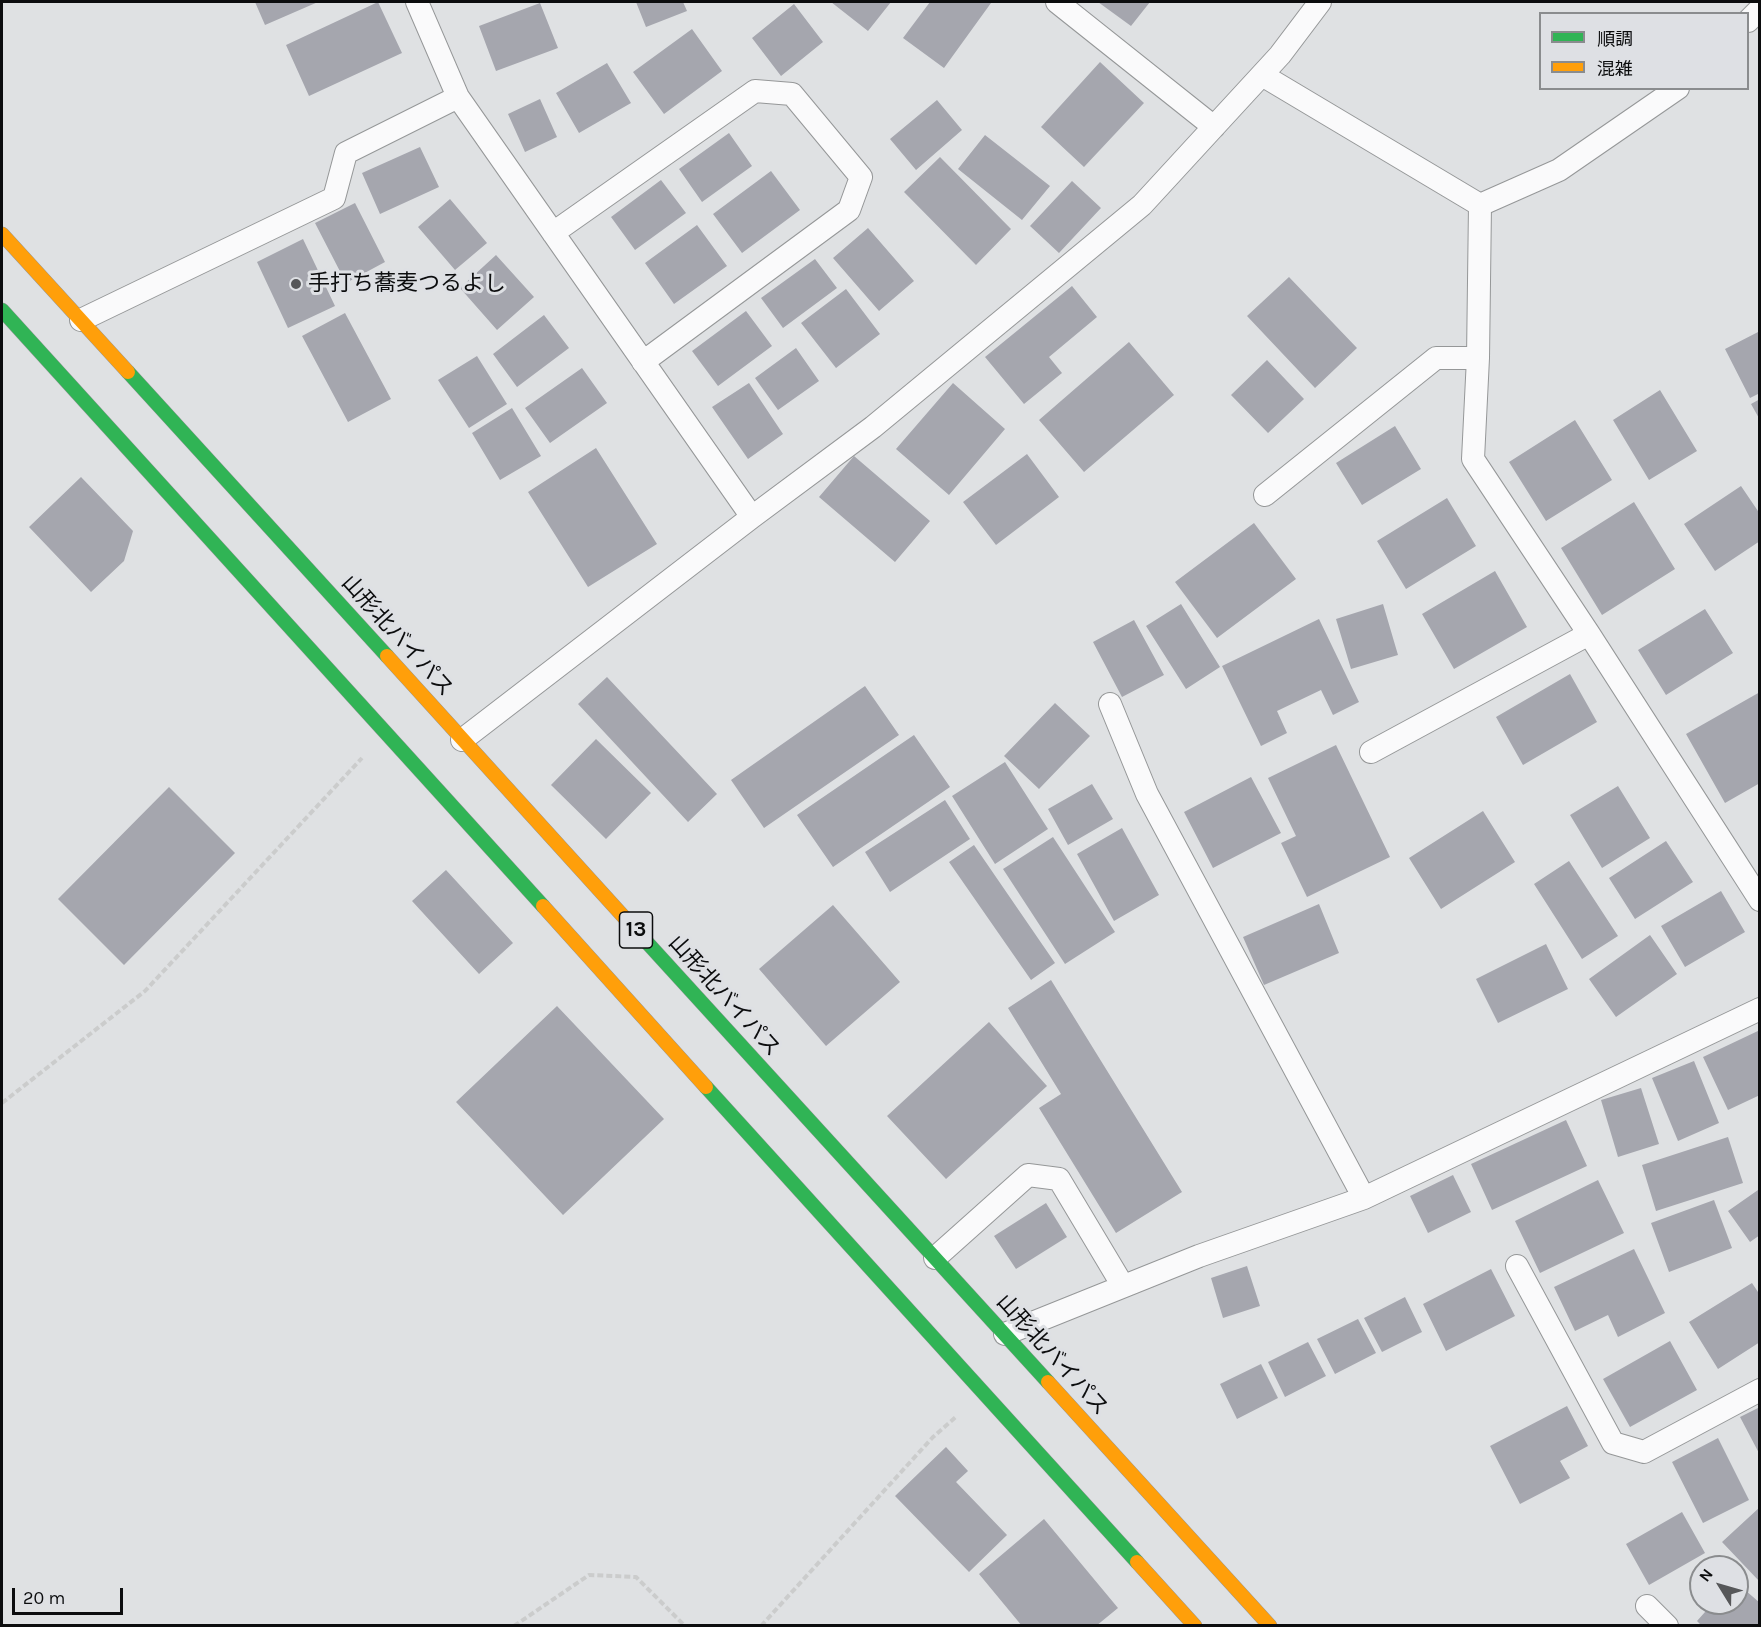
<!DOCTYPE html>
<html>
<head>
<meta charset="utf-8">
<style>
	body { margin:0 }
	#map { position:relative; width:1761px; height:1627px; overflow:hidden; background:#dfe1e3; font-family:Karla,"Noto Sans JP",sans-serif }
	canvas { display:block }
	.frame { position:absolute; inset:0; border:3px solid #0c0d0e; pointer-events:none }
	.legend { position:absolute; left:1539px; top:12px; width:210px; height:78px; box-sizing:border-box; background:#dee0e4; border:2px solid #8a8c8e; margin:0; padding:8px 10px; list-style:none; font-size:18px; color:#0c0d0e }
	.legend li { display:flex; align-items:center; gap:12px; height:30px }
	.legend b { width:30px; border:2px solid #8a8c8e }
	.north { position:absolute; left:1689px; top:1555px; width:60px; height:60px; box-sizing:border-box; background:#dee0e4; border:2px solid #8a8c8e; border-radius:50%; rotate:307deg; font-size:16px; font-weight:700; line-height:24px; text-align:center; color:#0c0d0e }
	.north::after { content:''; display:block; margin:auto; width:21px; height:27px; background:#565759; clip-path:polygon(50% 0,100% 100%,50% 72%,0 100%) }
	.scale { position:absolute; left:12px; top:1588px; width:111px; height:27px; box-sizing:border-box; border:3px solid #0c0d0e; border-top:0; padding-left:8px; font-size:18px; line-height:21px; white-space:nowrap; color:#0c0d0e; -webkit-text-stroke:4px #dee0e4; paint-order:stroke }
</style>
</head>
<body>
<div id="map">
<canvas width="1761" height="1627"></canvas>
<div class="frame"></div>
<ul class="legend">
<li><b style="height:8px;background:#30b455"></b>順調</li>
<li><b style="height:8px;background:#ff9f0a"></b>混雑</li>
</ul>
<div class="north">N</div>
<div class="scale">20 m</div>
</div>
<script>
const ctx = document.querySelector('canvas').getContext('2d');
ctx.lineJoin = 'round';
function fillPath(path, color) { ctx.fillStyle = color; ctx.fill(path, 'evenodd'); }
function stroke(path, color, width, dash) { ctx.strokeStyle = color; ctx.lineWidth = width; ctx.lineCap = dash ? 'butt' : 'round'; ctx.setLineDash(dash || []); ctx.stroke(path); }
function drawText(font, color, halo, rows, align = 'center') {
  ctx.font = font + ' Karla,"Noto Sans JP",sans-serif'; ctx.lineWidth = 6; ctx.setLineDash([]); ctx.textBaseline = 'middle'; ctx.strokeStyle = halo; ctx.fillStyle = color; for (const [text, x, y, turn = 0] of rows) {
    ctx.save(); ctx.translate(x, y); ctx.rotate((+turn || 0) * Math.PI / 180); ctx.textAlign = isNaN(turn) ? turn : align; if (halo) ctx.strokeText(text, 0, 0); ctx.fillText(text, 0, 0); ctx.restore();
  }
}
const building = new Path2D(`
	M255,2h63l-53,23z
	M378,2l24,51 -93,43 -23,-51z
	M636,2h47l4,9 -41,16z
	M831,2h60l-23,29z
	M930,2l61,1 -47,65 -41,-30z
	M1098,2h52l-19,24z
	M540,3l18,45 -62,23 -17,-45z
	M794,4l29,38 -42,34 -29,-38z
	M692,29l30,42 -58,43 -31,-42z
	M1100,62l44,41 -60,64 -43,-40z
	M607,63l24,40 -52,30 -23,-40z
	M540,99l17,38 -32,15 -17,-38z
	M937,100l25,30 -46,40 -26,-31z
	M729,133l23,33 -50,36 -23,-33z
	M985,135l65,51 -28,34 -64,-51z
	M420,147l19,40 -59,27 -18,-41z
	M940,157l71,72 -35,36 -72,-73z
	M771,171l29,39 -58,43 -29,-39z
	M661,180l25,33 -51,37 -24,-33z
	M1072,181l29,27 -42,45 -29,-27z
	M450,199l37,44 -32,27 -37,-43z
	M355,203l30,59 -39,21 -31,-60z
	M697,225l30,41 -53,38 -29,-41z
	M868,228l46,53 -35,30 -46,-53z
	M303,239l32,67 -47,22 -31,-66z
	M496,255l38,42 -37,33 -37,-42z
	M815,259l22,29 -54,40 -22,-30z
	M1289,277l68,71 -42,40 -68,-72z
	M1072,286l25,31 -48,40 13,16 -38,31 -39,-47z
	M846,289l34,45 -44,34 -35,-45z
	M746,311l26,35 -54,40 -26,-35z
	M345,313l46,86 -43,23 -46,-86z
	M544,315l25,33 -52,39 -24,-33z
	M1760,331v62l-10,5 -25,-49z
	M1129,342l45,53 -90,77 -45,-52z
	M796,348l23,33 -41,29 -23,-32z
	M477,356l30,48 -38,24 -31,-48z
	M1267,360l37,39 -36,34 -37,-38z
	M582,368l25,35 -57,40 -25,-35z
	M749,383l34,51 -35,25 -36,-52z
	M953,383l52,46 -56,66 -53,-46z
	M1660,390l37,61 -48,29 -36,-60z
	M1760,399v21l-9,-16z
	M512,408l29,48 -41,24 -28,-47z
	M1575,420l37,60 -66,41 -37,-59z
	M1395,426l26,43 -59,36 -26,-42z
	M596,448l61,96 -69,43 -60,-95z
	M1027,454l32,43 -63,48 -33,-43z
	M854,456l76,65 -35,41 -76,-65z
	M81,477l52,54 -9,30 -33,31 -62,-65z
	M1741,486l19,28v27l-45,30 -31,-47z
	M1447,498l29,48 -70,43 -29,-48z
	M1634,502l41,67 -73,46 -41,-67z
	M1254,523l42,56 -79,59 -42,-56z
	M1495,571l32,56 -73,42 -32,-55z
	M1181,604l39,63 -34,22 -40,-63z
	M1383,604l15,51 -47,14 -15,-50z
	M1705,609l28,44 -67,42 -28,-45z
	M1319,619l40,83 -26,13 -12,-25 -44,21 10,22 -26,13 -39,-80z
	M1134,620l30,55 -42,22 -29,-55z
	M1570,674l27,48 -74,43 -27,-48z
	M607,677l110,117 -29,28 -110,-118z
	M865,686l34,49 -135,93 -33,-48z
	M1760,692v91l-35,20 -39,-69z
	M1055,703l35,33 -51,53 -35,-33z
	M914,735l36,52 -117,80 -36,-52z
	M596,739l55,54 -45,46 -55,-54z
	M1336,745l54,112 -83,40 -26,-54 15,-7 -28,-58z
	M1005,762l43,67 -53,35 -43,-68z
	M1251,777l30,56 -68,35 -29,-56z
	M1092,784l21,35 -45,26 -20,-36z
	M1618,786l32,52 -48,30 -32,-53z
	M169,787l66,66 -111,112 -66,-66z
	M945,800l25,39 -80,53 -25,-40z
	M1483,811l32,51 -74,47 -32,-51z
	M1122,828l37,67 -45,26 -37,-67z
	M1053,837l62,95 -50,32 -62,-95z
	M1666,841l27,41 -58,37 -26,-41z
	M974,845l81,118 -24,17 -82,-118z
	M1569,861l49,75 -36,23 -48,-75z
	M446,870l67,73 -34,31 -67,-73z
	M1721,891l24,41 -60,35 -24,-41z
	M1319,904l20,49 -75,32 -21,-48z
	M833,905l67,77 -74,64 -67,-77z
	M1650,935l27,39 -61,43 -27,-38z
	M1546,944l22,45 -70,34 -22,-44z
	M1051,980l131,212 -66,41 -77,-125 22,-14 -53,-86z
	M557,1006l107,113 -101,96 -107,-113z
	M989,1022l58,64 -101,93 -59,-63z
	M1760,1030v65l-32,15 -25,-53z
	M1694,1061l25,62 -41,18 -26,-63z
	M1641,1088l18,56 -41,13 -17,-57z
	M1566,1120l21,46 -95,44 -21,-46z
	M1728,1137l15,46 -87,28 -14,-46z
	M1453,1175l18,37 -43,21 -18,-37z
	M1598,1180l26,53 -84,40 -25,-52z
	M1758,1190l2,2v43l-10,7 -22,-31z
	M1714,1200l18,48 -63,24 -18,-49z
	M1046,1203l21,34 -51,32 -22,-33z
	M1634,1249l31,64 -47,24 -10,-22 -33,16 -21,-44z
	M1247,1266l13,40 -37,12 -12,-40z
	M1491,1269l24,47 -69,35 -23,-47z
	M1752,1283l8,12v47l-42,27 -29,-47z
	M1405,1297l17,35 -40,20 -18,-34z
	M1358,1319l18,34 -41,21 -18,-35z
	M1670,1341l27,49 -67,37 -27,-48z
	M1308,1342l18,34 -41,21 -17,-35z
	M1261,1364l17,34 -41,21 -17,-35z
	M1567,1406l21,40 -28,15 10,17 -50,26 -30,-58z
	M1760,1407v48l-20,-38z
	M1718,1438l31,62 -46,23 -31,-61z
	M946,1447l22,24 -12,11 51,53 -38,37 -74,-76z
	M1760,1507v75l-38,-40z
	M1682,1512l23,41 -56,32 -23,-41z
	M1044,1519l74,89 -22,18h-74l-43,-52z
	M1737,1583l23,20v20l-3,3h-55l-5,-5 16,-18h24z`);
const path = new Path2D(`
	M2,1103l143,-112 217,-233
	M514,1626l75,-51 47,2 49,49
	M761,1626l172,-189 24,-21`);
const lane = new Path2D(`
	M417,2l41,95
	M1057,2l157,125
	M1748,21l12,-12
	M1262,75l218,130 -2,153 -5,101 116,175 171,266
	M1480,205l79,-35 119,-82
	M553,233l202,-142 37,3 69,83 -12,33 -206,152
	M81,320l253,-122 12,-45 112,-56 294,420
	M1265,495l171,-137h42
	M1110,704l37,90 217,404
	M462,740l290,-223 121,-90 269,-222 138,-150 40,-53
	M1371,752l218,-118
	M935,1258l93,-83 31,4 64,107
	M1517,1266l96,177 31,9 116,-62
	M1005,1334l194,-78 165,-58 396,-189
	M1647,1606l20,20`);
const fast = new Path2D(`
	M2,310l541,596
	M128,372l259,284
	M632,926l416,456
	M706,1087l431,475`);
const slow = new Path2D(`
	M2,234l126,138
	M387,656l245,270
	M543,906l163,181
	M1048,1382l222,244
	M1137,1562l58,64`);
const markers = [
	[296,284,6,"#565759"]
];
const shields = [
	[636,930,33]
];
const shieldNames = [
	["13",636,930]
];
const poiNames = [
	["手打ち蕎麦つるよし",308,284]
];
const streetNames = [
	["山形北バイパス",397,636,48],
	["山形北バイパス",724,996,48],
	["山形北バイパス",1052,1355,48]
];
fillPath(building, '#a5a6ae');
stroke(lane, '#959798', 24);
stroke(fast, '#959798', 15);
stroke(slow, '#959798', 15);
stroke(path, '#cbcccc', 4, [6, 3]);
stroke(lane, '#fafafb', 22);
stroke(fast, '#30b455', 14);
stroke(slow, '#ff9f0a', 14);
for (const [x, y, r, color] of markers) { const dot = new Path2D(); dot.arc(x, y, r, 0, 2 * Math.PI); ctx.fillStyle = color; ctx.fill(dot); stroke(dot, '#dee0e4', 2); }
for (const [x, y, w] of shields) { const box = new Path2D(); box.roundRect(x - w / 2, y - 18, w, 36, 4.5); ctx.fillStyle = '#dee0e4'; ctx.fill(box); stroke(box, '#0c0d0e', 1.5); }
drawText('bold 21px', '#0c0d0e', null, shieldNames);
drawText('22px', '#0c0d0e', '#dee0e4', poiNames, 'left');
drawText('22px', '#0c0d0e', '#dee0e4', streetNames);
</script>
</body>
</html>
